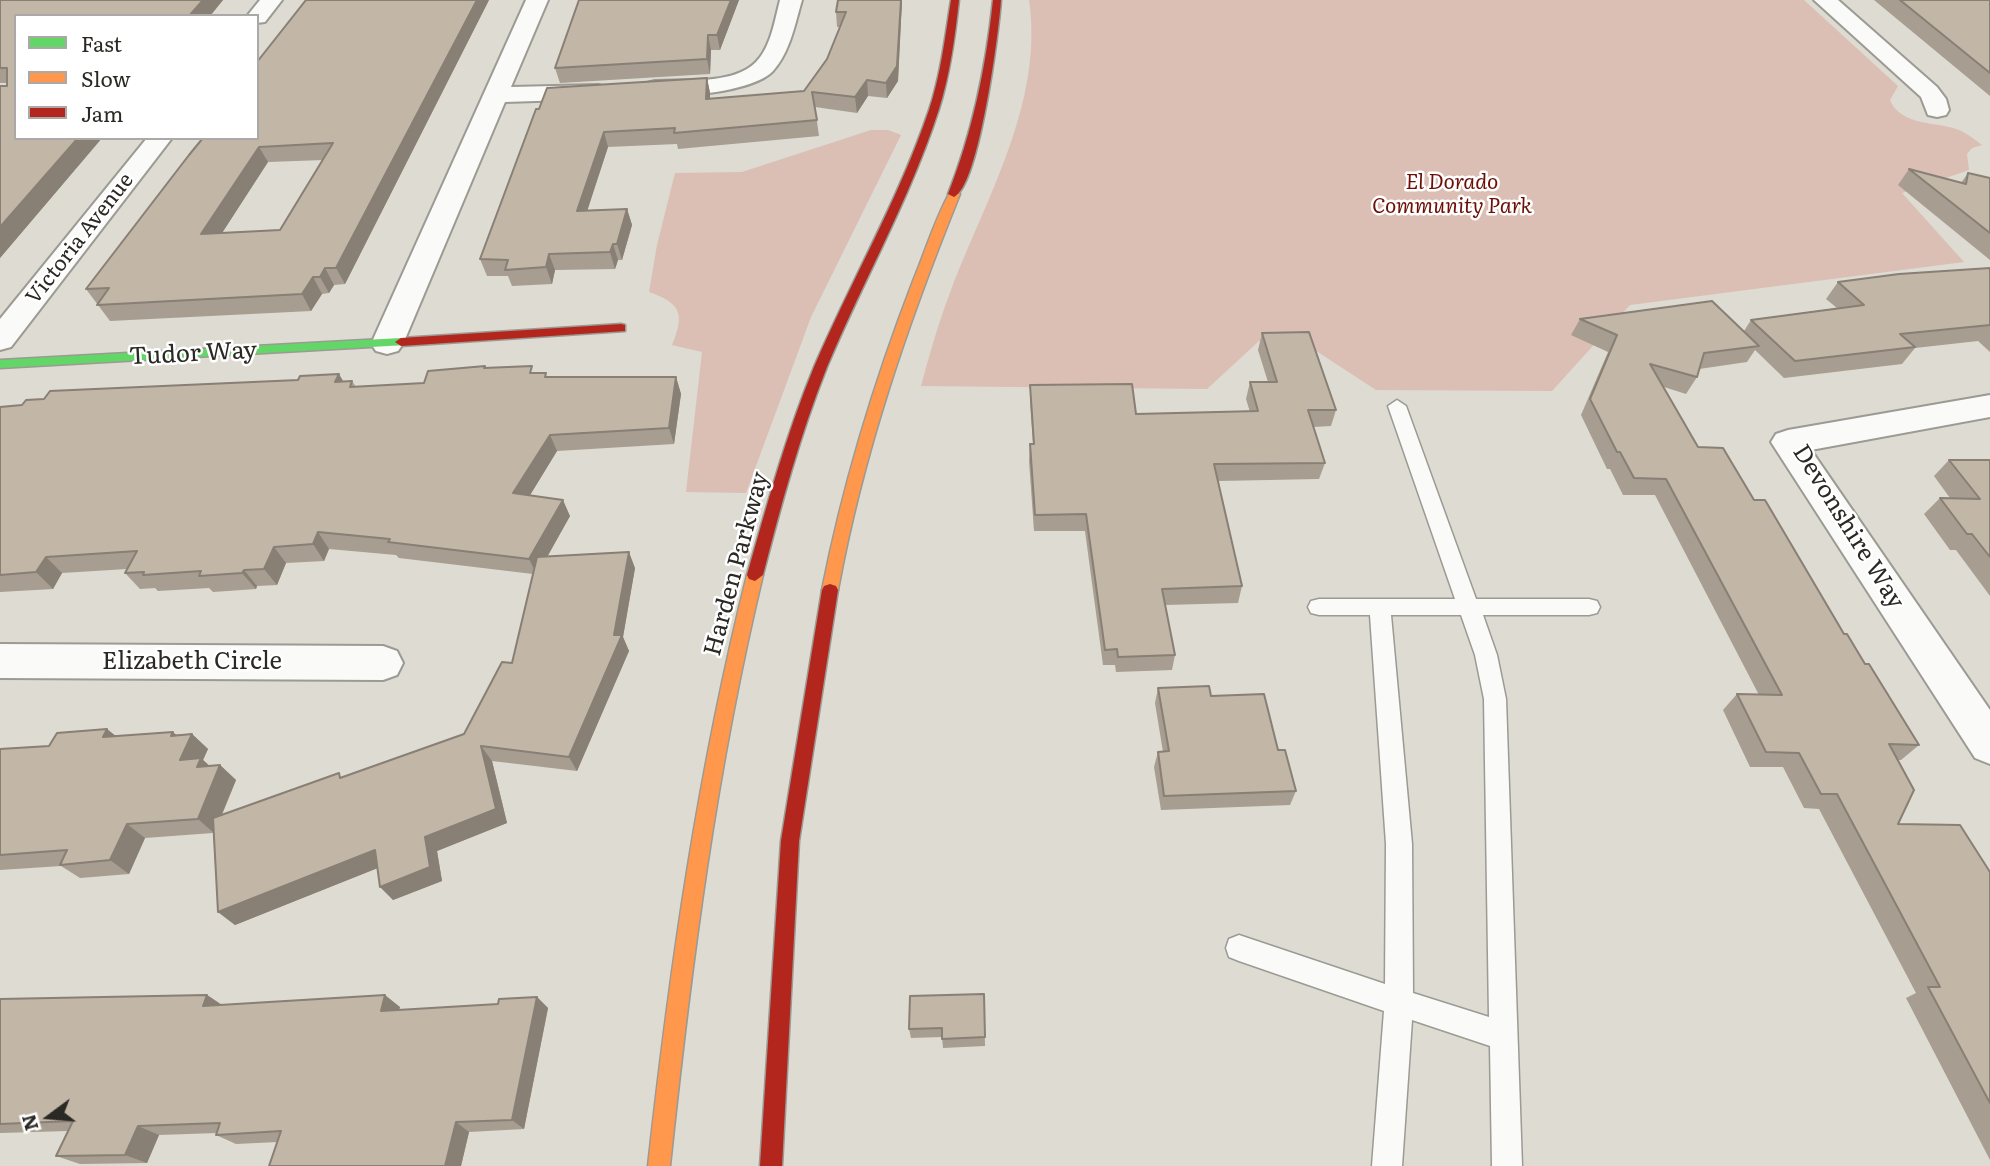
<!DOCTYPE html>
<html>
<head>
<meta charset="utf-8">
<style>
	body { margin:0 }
	#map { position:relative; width:1990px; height:1166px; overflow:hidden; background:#dddbd2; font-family:Literata,serif }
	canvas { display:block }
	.legend { position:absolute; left:14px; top:14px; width:245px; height:126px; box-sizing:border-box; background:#fff; border:2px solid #aaa9a7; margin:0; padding:9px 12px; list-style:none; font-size:21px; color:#2b2923 }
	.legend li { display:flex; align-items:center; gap:14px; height:35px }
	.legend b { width:35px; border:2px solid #aaa9a7 }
	.north { position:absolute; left:14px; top:1082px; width:70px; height:70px; -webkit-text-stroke:5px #fff; paint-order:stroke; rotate:254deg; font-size:19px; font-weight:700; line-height:28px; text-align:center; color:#2b2923 }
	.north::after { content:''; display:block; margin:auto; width:24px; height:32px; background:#2b2923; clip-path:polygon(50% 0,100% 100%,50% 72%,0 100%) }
</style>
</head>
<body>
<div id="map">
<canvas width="1990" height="1166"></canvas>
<ul class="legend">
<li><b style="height:9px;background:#63d668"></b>Fast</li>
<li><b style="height:9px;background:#ff974d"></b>Slow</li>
<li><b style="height:9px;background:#b3261e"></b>Jam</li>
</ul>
<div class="north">N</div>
</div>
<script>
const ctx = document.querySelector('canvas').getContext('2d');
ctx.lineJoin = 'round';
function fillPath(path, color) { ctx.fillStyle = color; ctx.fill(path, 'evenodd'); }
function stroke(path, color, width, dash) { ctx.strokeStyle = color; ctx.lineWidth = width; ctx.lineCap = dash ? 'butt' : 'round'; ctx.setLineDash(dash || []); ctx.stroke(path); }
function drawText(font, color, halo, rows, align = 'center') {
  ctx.font = font + ' Literata,serif'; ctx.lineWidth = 5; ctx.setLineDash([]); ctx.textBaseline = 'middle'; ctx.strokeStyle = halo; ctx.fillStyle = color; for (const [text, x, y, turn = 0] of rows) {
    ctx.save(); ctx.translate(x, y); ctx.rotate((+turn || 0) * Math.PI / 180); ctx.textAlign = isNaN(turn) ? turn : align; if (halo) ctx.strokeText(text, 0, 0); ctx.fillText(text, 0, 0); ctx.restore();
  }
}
const green = new Path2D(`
	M1029,0h775l94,86 -8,14c11,27 47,21 69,30 8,3 16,10 23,15l-10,3 -5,6 2,16 -67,23 62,69 -334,43 -78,86 -176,-1 -75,-49h-42l-52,48 -286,-3c9,-33 18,-65 30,-96 35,-92 93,-188 78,-290z
	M871,130h17l13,5 -90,182 -65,176 -60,-1 16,-140 -30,-7c13,-31 9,-42 -23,-53l8,-47 18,-72 67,-1z`);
const lane = new Path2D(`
	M1397,400l9,6 70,193h113l8,2 3,6 -3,6 -8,2h-106l14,40 9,44 16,467h-30l-2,-120 -78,-26 -10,146h-30l12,-155 -145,-50 -10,-4 -3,-9 3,-9 10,-4 146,49 1,-140 -16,-229h-51l-8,-2 -3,-6 3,-6 8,-2h136l-67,-193zM1391,615h70l14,40 9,44 5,318 -76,-24 -1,-149z`);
const street = new Path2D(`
	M260,0h22l-17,22 -8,1v-7h-10z
	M526,0h22l-37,87 87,-2 8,2 4,5 -4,5 -8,2 -93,3 -102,242 -5,7 -11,3 -11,-3 -5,-7z
	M780,0h22c-7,24 -12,52 -29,71 -20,21 -99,29 -126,22l-4,-5 4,-5 8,-2c30,-2 79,4 101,-19 15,-15 19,-43 24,-62z
	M1814,0h24l99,87 9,12 3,11 -3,5 -9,2 -9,-2 -7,-18z
	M147,138h25l-161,209 -11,3v-31z
	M1990,395v22l-179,33 179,260v54l-15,-6 -204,-316 5,-8 12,-4z
	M0,644l383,2 14,5 6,12 -6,12 -14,5 -383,-2z`);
const fast = new Path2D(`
	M401,338l5,1v6l-406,23v-8z`);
const slow = new Path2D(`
	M950,192l10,2c-52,129 -97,259 -122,396l-2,4h-12l-2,-4c21,-106 52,-208 91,-309 12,-29 22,-62 37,-89z
	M755,569l8,6c-47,195 -72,392 -93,591h-22c22,-199 50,-396 99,-591z`);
const jam = new Path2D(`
	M951,0h8c-4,37 -9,74 -20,109 -29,90 -76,172 -112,258 -27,68 -46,138 -64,208l-8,6 -6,-2 -2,-4c20,-70 39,-140 67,-208 37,-86 85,-168 115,-257 12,-36 16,-73 22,-110z
	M993,0h8c-2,31 -22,186 -47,197l-6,-3c25,-63 38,-127 45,-194z
	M621,324l4,1v6l-224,15 -6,-4 6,-4z
	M830,584l6,2 2,4 -39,251 -17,325h-22l21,-325 41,-251 2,-4z`);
const wall = new Path2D(`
	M0,0h223l-13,16h-194v122h86l-102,120v-172h7v-3h-7z
	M489,0l-144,284 -11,1 -5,8 -7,1 -11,17 -201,10 -24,-32 103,-134zM323,160l-43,70 -58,3 46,-71z
	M739,0l-19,50h-9l-1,24 -150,9 -5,-15z
	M838,0h64l-4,81 -11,17 -19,-2 -11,17 -42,-6 4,29 -141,13 -1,-5 -69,3 -21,63 40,-1 5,16 -10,35h-4l-3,9 -60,1 -3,14 -40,2 -4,-10h-21l-7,-17 56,-150 171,-31 3,15v6l94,-8 23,-32 13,-32h-3l-1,-15z
	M1874,0h116v96z
	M1909,169l52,14 7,-10 22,5v82l-92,-75z
	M1990,268v84l-12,-11 -63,7 -13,16 -118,14 -29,-28 -8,12 -48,7 -2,8 -11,17 -22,-7 34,60 56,53 90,134 21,30 54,81 -18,15h-3v64l92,48v288l-84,-162 10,-5 -97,-184 -15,-1 -21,-41h-33l-27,-57 14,-16 22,1 -104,-200h-32l-13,-26h-3l-26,-54 27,-63 -37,-17 9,-16 164,12 7,-11 86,-12 -11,-9 12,-17z
	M1262,333l74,77 -5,16 -18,1 12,36 -6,16 -101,2 24,105 -4,17 -73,2 10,50 -3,15 -56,2 -1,-7h-12l-18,-134h-51l-5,-70 1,-17h3l-3,-43v-16l106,29 114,-2 -4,-13 4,-17h18l-10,-32z
	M485,366l1,2 49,5 13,4h128l5,17 -7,50 -117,7 -27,44 40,21 -23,41 88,11 -12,69 6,14 -52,120 -85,-10 15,62 -70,28 5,30 -49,19 -16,-32 -142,57 -17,-13 -5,-79 -68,5 -16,36 -49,4 -19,-12 -61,4v-121l49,-3 58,-17 9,7 76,-2 16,15 -5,11 7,6 10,-1 16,15 -14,35 121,-38 121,-43 48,-71 21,-89 -134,-16 -3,-3 -67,-6 -5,12 -38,2 -9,22 -20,1 -1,3 -43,3 -4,-4 -51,3 -3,-3 -15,1 -15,-16 2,-4 -65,4 -9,16 -53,3v-185l343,-25 9,-1 4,6 68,-4z
	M1949,460h41v136l-34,-46h-6l-26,-36 16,-16h10l-16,-22z
	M1158,688l53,8 85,95 -6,14 -129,5 -7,-43 4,-15h5l-8,-49z
	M984,994l1,52 -42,2 -1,-11 -31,1 -2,-9z
	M207,995l15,10 178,2 -1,3 99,-6 39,-7 11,11 -24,121 -55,3 -8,34h-192l9,-24 -42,2 -20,-9 1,-2 -58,2 -12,28 -67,1 -24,-8 12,-25 -68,2v-134z`);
const shadedWall = new Path2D(`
	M203,0h20l-13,16h-21z
	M477,0h12l-144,284 -9,-16z
	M731,0h8l-19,50 -3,-15z
	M901,0h1l-4,81 -11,17 -1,-15z
	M708,35l3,15 -1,24 -3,-15z
	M707,78l3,15v22l-4,-16z
	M867,80l1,16 -11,17 -2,-16z
	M604,132l4,15 -26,80 -5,-16z
	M78,138h24l-102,120v-31z
	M259,147l9,15 -57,88 -10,-16z
	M627,209l5,16 -10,35 -5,-16z
	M613,244l5,16 -3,9 -5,-17z
	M549,254l6,16 -3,14 -6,-17z
	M325,268l9,17 -5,8 -9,-16z
	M313,277l9,17 -11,17 -9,-17z
	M339,374l10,17 -14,-9z
	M676,377l5,17 -7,50 -5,-16z
	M550,435l7,16 -36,59 -8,-17z
	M563,500l7,16 -33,59 -8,-16z
	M318,532l11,17 -5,12 -11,-17z
	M274,547l12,16 -9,22 -13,-16z
	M629,552l6,16 -12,69 6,14 -52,120 -8,-14 45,-122z
	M46,557l16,16 -9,16 -17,-17z
	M244,570l13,16 -1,3 -14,-16z
	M107,729l18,15 -22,-7z
	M173,732l14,13 5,-11 16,15 -5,11 14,13 3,-8 16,15 -22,53 -16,-14 -18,-59 -9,-24z
	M481,746l11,15 15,62 -70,28 5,30 -49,19 -13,-13z
	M127,824l18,14 -16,36 -19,-14z
	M375,850l13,14 -153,61 -17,-13z
	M207,995l18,12 -22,-1z
	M385,995l15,12 -5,15 -14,-11z
	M537,997l11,11 -24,121 -12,-9z
	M456,1122l13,10 -8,34h-16z
	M138,1126l21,9 -12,28 -22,-8z`);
const building = new Path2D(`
	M0,0h203l-14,16h-173v122h62l-78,89v-141h7v-18h-7z
	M306,0h171l-141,268h-11l-5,9h-7l-11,17 -205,11 12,-17 -23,1 103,-134 14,-17h54v-76zM333,143l-53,87 -79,4 58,-87z
	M579,0h152l-14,35h-9l-1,24 -152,9z
	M838,0h63l-4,66 -11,17 -19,-3 -12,17 -43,-5 5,28 -143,13 1,-5 -71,4 -27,79 50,-2 -10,35h-4l-3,8 -61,2 -3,13 -41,3 3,-10 -28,-1 56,-150h3l8,-21 160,-10 -1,21 98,-8 23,-32 19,-47h-10z
	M1900,0h90v73z
	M1909,169l57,15 2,-11 22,5v55z
	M1990,268v57l-90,9 15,13 -120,14 -44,-41 113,-15 -26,-23 61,-8z
	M1712,301l47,45 -55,7 -7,24 -47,-13 48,83 25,1 31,52h11l79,134h3l18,30h4l50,81 -30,-1 25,46 -16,34 62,1 30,47v231l-62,-116h12l-103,-193h-16l-22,-41 -33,-1 -29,-58 45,1 -116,-216 -32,-1 -14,-26h-3l-27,-53 27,-64 -37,-16z
	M1309,332l27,78h-28l17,53 -111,1 28,122 -80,3 13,66 -57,2 -1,-8 -12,1 -19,-136 -51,1 -5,-71h4l-4,-59 102,-1 4,30 122,-3 -8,-29h27l-15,-49z
	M485,366l-1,2 48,-2 -2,7h16l-1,4h131l-7,51 -119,7 -37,58 50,7 -34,59 -141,-17 2,-3 -72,-7 -5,12 -39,3 -10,22 -20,1 -2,3 -43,3 2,-5 -58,4 1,-3 -19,1 12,-22 -91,6 -10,15 -36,3v-168l22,-2 4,-5 18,-1 6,-8 248,-11 2,-4 39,-2 -4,8 17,-1 -2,6 74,-4 4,-12z
	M1949,460h41v97l-18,-23h-5l-27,-36 40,1z
	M629,552l-15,83h8l-53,122 -88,-11 15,63 -71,28 5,30 -50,20 -5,-37 -157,62 -5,-94 126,-45 1,5 124,-44 38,-72 10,1 25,-106z
	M1209,686l2,10 53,-2 14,56h7l11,41 -132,5 -6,-44 11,-1 -11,-63z
	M107,729l-4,8 70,-5 -2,4 21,-2 -12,26 21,-2 -4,9 23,-2 -22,54 -71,5 -17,36 -50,5 7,-15 -67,5v-106l49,-3 8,-13z
	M984,994l1,43 -43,2v-11l-33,1 1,-33z
	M207,995l-4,11 182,-11 -4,16 117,-7 1,-5 38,-2 -25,123 -56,2 -11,44h-176l12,-35 -65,4 4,-12 -82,3 -13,29 -69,1 17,-35 -73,3v-125z`);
const farParknames = [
	["El Dorado",1452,183],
	["Community Park",1452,207]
];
const farStreetnames = [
	["Victoria Avenue",80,239,-52]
];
const streetNames = [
	["Tudor Way",193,354,-3],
	["Devonshire Way",1848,527,58],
	["Harden Parkway",737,564,-75],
	["Elizabeth Circle",192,662]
];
fillPath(green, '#dbbeb4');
stroke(lane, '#9b9a93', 3);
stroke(street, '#9b9a93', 4);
stroke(fast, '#9b9a93', 3);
stroke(slow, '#9b9a93', 3);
stroke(jam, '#9b9a93', 3);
fillPath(lane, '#fafaf8');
fillPath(street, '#fafaf8');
fillPath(fast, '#63d668');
fillPath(slow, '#ff974d');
fillPath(jam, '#b3261e');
fillPath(wall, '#a79d90');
fillPath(shadedWall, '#887f75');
fillPath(building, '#c2b6a7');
stroke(building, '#887f75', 2);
drawText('italic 21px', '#6c1006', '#fff', farParknames);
drawText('21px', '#2b2923', '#fff', farStreetnames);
drawText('24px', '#2b2923', '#fff', streetNames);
</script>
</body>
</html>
